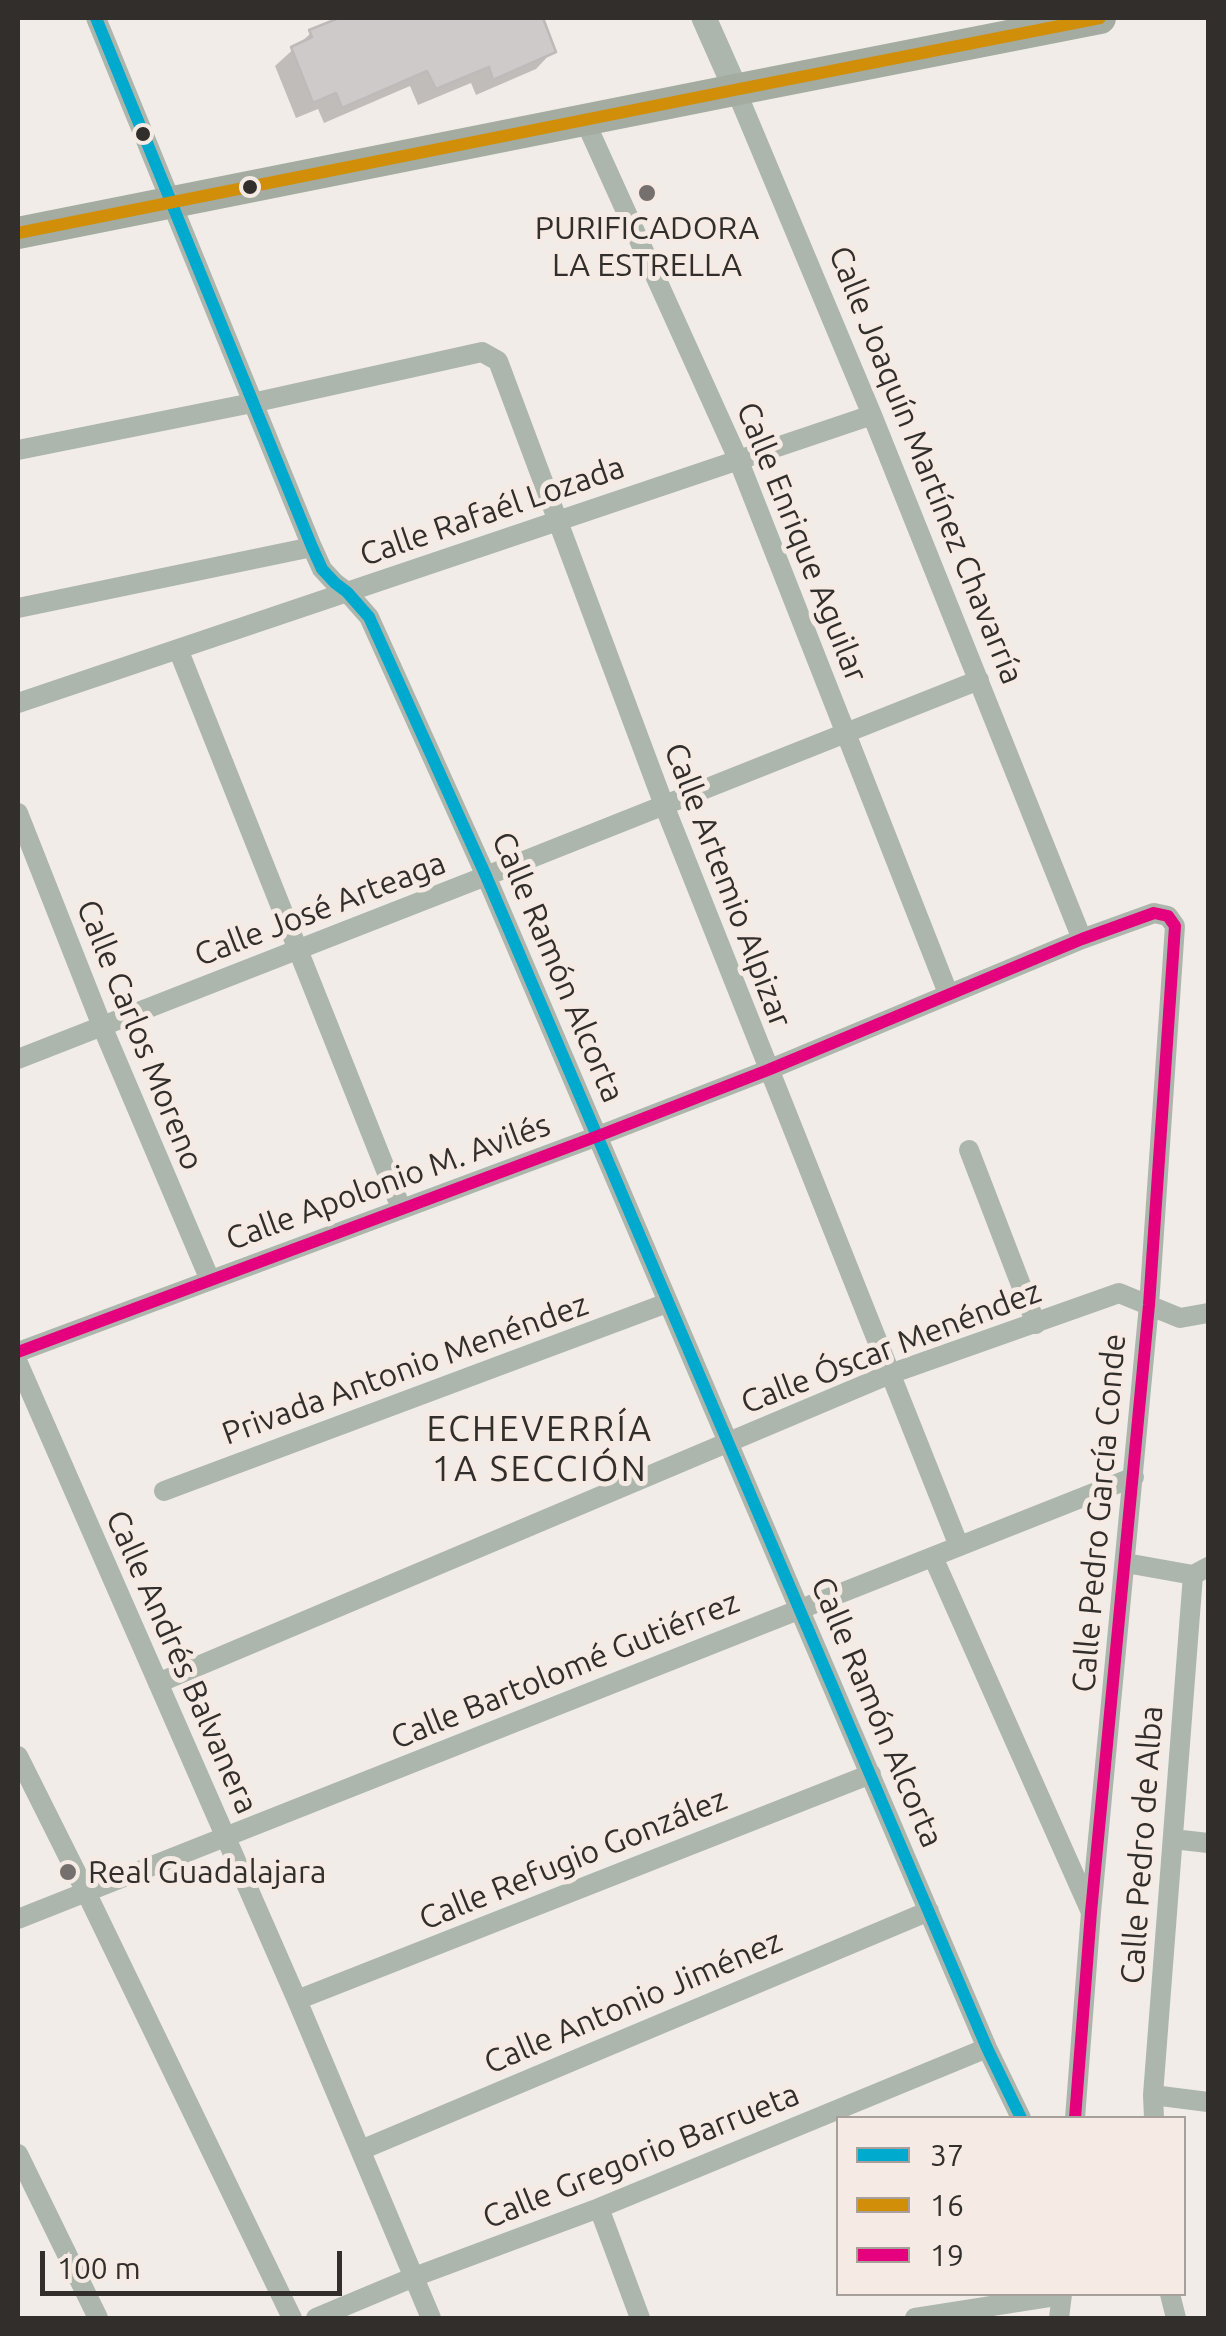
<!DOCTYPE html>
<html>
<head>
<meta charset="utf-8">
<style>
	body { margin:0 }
	#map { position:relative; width:1226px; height:2336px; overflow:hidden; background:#f1ece8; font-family:Ubuntu,sans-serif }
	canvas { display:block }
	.frame { position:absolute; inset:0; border:20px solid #322e2b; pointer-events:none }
	.legend { position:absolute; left:836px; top:2116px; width:350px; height:180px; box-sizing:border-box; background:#f5ebe4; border:2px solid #a79f9a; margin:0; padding:12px 18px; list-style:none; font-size:30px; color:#322e2b }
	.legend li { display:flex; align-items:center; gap:20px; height:50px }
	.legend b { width:50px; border:2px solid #a79f9a }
	.scale { position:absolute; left:40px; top:2251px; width:302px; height:45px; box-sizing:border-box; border:5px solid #322e2b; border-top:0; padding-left:12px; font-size:30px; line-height:35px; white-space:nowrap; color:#322e2b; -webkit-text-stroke:8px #f5ebe4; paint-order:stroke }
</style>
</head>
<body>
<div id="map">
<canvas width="1226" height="2336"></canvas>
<div class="frame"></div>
<ul class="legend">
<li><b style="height:12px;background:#00a9ce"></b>37</li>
<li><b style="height:12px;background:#d08e09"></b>16</li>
<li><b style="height:12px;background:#e5007d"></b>19</li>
</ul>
<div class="scale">100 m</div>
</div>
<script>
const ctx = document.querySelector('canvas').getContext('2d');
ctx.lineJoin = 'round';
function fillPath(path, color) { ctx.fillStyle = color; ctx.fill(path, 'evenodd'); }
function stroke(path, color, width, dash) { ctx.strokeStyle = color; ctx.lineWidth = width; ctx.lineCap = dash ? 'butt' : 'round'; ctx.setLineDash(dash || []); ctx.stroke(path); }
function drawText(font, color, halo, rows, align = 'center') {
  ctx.font = font + ' Ubuntu,sans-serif'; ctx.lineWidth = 10; ctx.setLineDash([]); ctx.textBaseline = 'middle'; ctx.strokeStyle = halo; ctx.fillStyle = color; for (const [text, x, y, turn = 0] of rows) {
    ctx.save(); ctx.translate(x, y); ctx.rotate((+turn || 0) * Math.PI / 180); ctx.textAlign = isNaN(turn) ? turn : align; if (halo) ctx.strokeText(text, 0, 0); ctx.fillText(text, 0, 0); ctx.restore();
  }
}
const shadow = new Path2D(`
	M346,18h194l13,33 -17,18 -60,26 -5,-12 -53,22 -8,-19 -86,37 -6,-14 -22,9 -21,-52 36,-33z`);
const building = new Path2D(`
	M339,18h204l13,34 -63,28 -4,-13 -53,22 -9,-18 -85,37 -6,-15 -23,10 -22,-56 21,-10 -3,-7z`);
const minor = new Path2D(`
	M96,18l216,529 10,22 13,14 12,9 22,25 117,259 501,1172 34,70
	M735,88l137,327 210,524
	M585,121l153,338 210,534
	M18,450l234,-47 230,-51 16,9 166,444 295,741
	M18,608l294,-61
	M178,649l223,559
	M18,703l854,-288
	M18,813l84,213 108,254
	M18,1059l468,-183 493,-196
	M969,1150l67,174
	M18,1352l580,-216 170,-66 314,-131 72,-26 14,3 7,10 -26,379 -58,607 -16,206
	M18,1363l279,637 134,318
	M164,1491l503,-188
	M933,1557l157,353
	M1126,1563l67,12 15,-8
	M158,1683l732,-309 229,-81 61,25 28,-5
	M18,1756l68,136 206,426
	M1173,1839l35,4
	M18,1919l1116,-442
	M297,2000l574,-226
	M1153,2095l55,7
	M1154,2118l-1,-23 40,-520
	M361,2150l568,-239
	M18,2154l80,164
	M599,2208l41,110
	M1170,2294l6,24
	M316,2318l98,-41 185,-69 388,-160
	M915,2318l147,-23
	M1059,2318l3,-24`);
const tertiary = new Path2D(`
	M704,18l31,70`);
const primary = new Path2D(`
	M18,233c361,-71 721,-145 1082,-215`);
const bus1 = new Path2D(`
	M96,18l216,529 10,22 13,14 12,9 22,25 117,259 501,1172 34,70`);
const bus2 = new Path2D(`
	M18,233c361,-71 721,-145 1082,-215`);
const bus3 = new Path2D(`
	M18,1352l580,-216 170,-66 314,-131 72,-26 14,3 7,10 -26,379 -58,607 -16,206`);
const markers = [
	[143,134,9,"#322e2b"],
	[250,187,9,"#322e2b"],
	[647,193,10,"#75706d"],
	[68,1872,10,"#75706d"]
];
const poiNames = [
	["PURIFICADORA",647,228],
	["LA ESTRELLA",647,265],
	["Real Guadalajara",88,1872,"left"]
];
const streetNames = [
	["Calle Joaquín Martínez Chavarría",926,465,68],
	["Calle Rafaél Lozada",492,511,-19],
	["Calle Enrique Aguilar",802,542,68],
	["Calle Artemio Alpizar",728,885,69],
	["Calle José Arteaga",320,909,-21],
	["Calle Ramón Alcorta",558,967,67],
	["Calle Carlos Moreno",140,1035,68],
	["Calle Apolonio M. Avilés",388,1182,-20],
	["Calle Óscar Menéndez",891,1347,-21],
	["Privada Antonio Menéndez",405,1369,-20],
	["Calle Pedro García Conde",1099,1513,-85],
	["Calle Andrés Balvanera",182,1662,66],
	["Calle Bartolomé Gutiérrez",565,1670,-22],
	["Calle Ramón Alcorta",877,1712,67],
	["Calle Pedro de Alba",1142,1845,-86],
	["Calle Refugio González",573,1859,-22],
	["Calle Antonio Jiménez",633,2002,-23],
	["Calle Gregorio Barrueta",641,2156,-22]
];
const neighbourhoodNames = [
	["ECHEVERRÍA",540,1429],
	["1A SECCIÓN",540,1469]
];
fillPath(shadow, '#0003');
fillPath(building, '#cfcaca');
stroke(building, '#bebab9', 2.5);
stroke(minor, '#adb6ac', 20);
stroke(tertiary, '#adb6ac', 25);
stroke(primary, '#a4aca2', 32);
stroke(bus1, '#00a9ce', 12);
stroke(bus2, '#d08e09', 12);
stroke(bus3, '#e5007d', 12);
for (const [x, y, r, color] of markers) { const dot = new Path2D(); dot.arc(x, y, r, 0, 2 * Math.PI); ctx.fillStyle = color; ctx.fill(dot); stroke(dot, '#f5ebe4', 4); }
drawText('32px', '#322e2b', '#f5ebe4', poiNames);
drawText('32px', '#322e2b', '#f5ebe4', streetNames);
ctx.letterSpacing = '2.5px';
drawText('35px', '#322e2b', '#f5ebe4', neighbourhoodNames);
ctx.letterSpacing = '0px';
</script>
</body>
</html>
